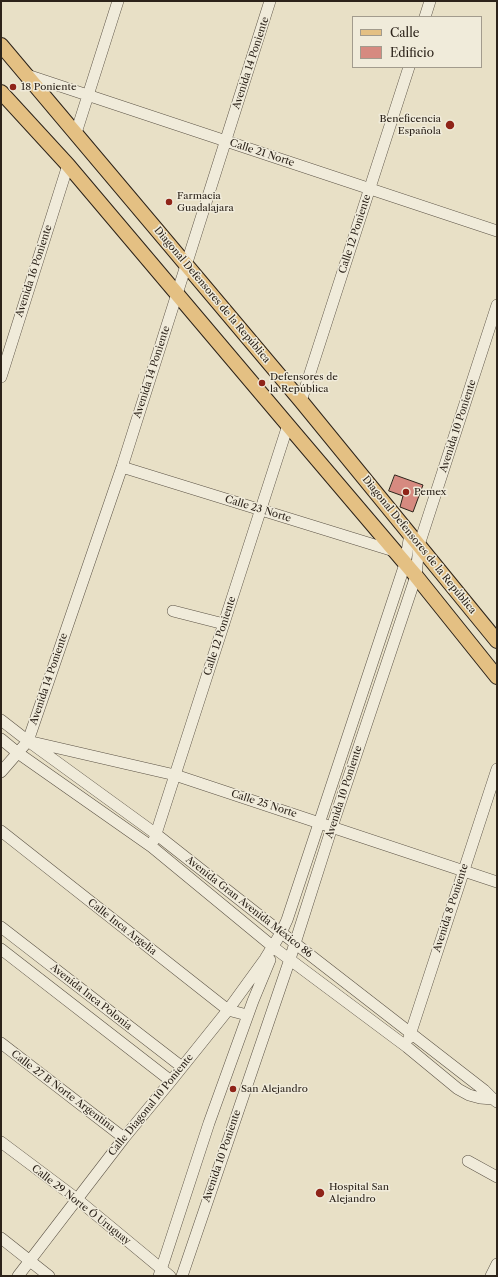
<!DOCTYPE html>
<html>
<head>
<meta charset="utf-8">
<style>
	body { margin:0 }
	#map { position:relative; width:498px; height:1277px; overflow:hidden; background:#e8e0c6; font-family:"Libre Caslon Text",serif }
	canvas { display:block }
	.frame { position:absolute; inset:0; border:2px solid #2c231a; pointer-events:none }
	.legend { position:absolute; left:352px; top:16px; width:130px; height:52px; box-sizing:border-box; background:#f0ebda; border:1px solid #a29b8d; margin:0; padding:5px 7px; list-style:none; font-size:12px; color:#2c231a }
	.legend li { display:flex; align-items:center; gap:8px; height:20px }
	.legend b { width:20px; border:1px solid #a29b8d }
</style>
</head>
<body>
<div id="map">
<canvas width="498" height="1277"></canvas>
<div class="frame"></div>
<ul class="legend">
<li><b style="height:5px;background:#e4c083"></b>Calle</li>
<li><b style="height:11px;background:#d68a80"></b>Edificio</li>
</ul>
</div>
<script>
const ctx = document.querySelector('canvas').getContext('2d');
ctx.lineJoin = 'round';
function fillPath(path, color) { ctx.fillStyle = color; ctx.fill(path, 'evenodd'); }
function stroke(path, color, width, dash) { ctx.strokeStyle = color; ctx.lineWidth = width; ctx.lineCap = dash ? 'butt' : 'round'; ctx.setLineDash(dash || []); ctx.stroke(path); }
function drawText(font, color, halo, rows, align = 'center') {
  ctx.font = font + ' "Libre Caslon Text",serif'; ctx.lineWidth = 3; ctx.setLineDash([]); ctx.textBaseline = 'middle'; ctx.strokeStyle = halo; ctx.fillStyle = color; for (const [text, x, y, turn = 0] of rows) {
    ctx.save(); ctx.translate(x, y); ctx.rotate((+turn || 0) * Math.PI / 180); ctx.textAlign = isNaN(turn) ? turn : align; if (halo) ctx.strokeText(text, 0, 0); ctx.fillText(text, 0, 0); ctx.restore();
  }
}
const building = new Path2D(`
	M395,475l28,10 -10,27 -13,-5 3,-11 -14,-5z`);
const minor = new Path2D(`
	M425,17l5,-16
	M27,75l470,156
	M76,133l42,-132
	M1,377l67,-212
	M301,401l108,-334
	M122,467l272,84
	M173,611l51,13
	M1,720l27,21 128,93 127,100 201,156 9,9 4,3
	M1,739l17,14 134,94 125,103 130,97 51,42 11,6 11,3 13,1
	M32,742l143,33 322,107
	M1,772l27,-31 94,-274 148,-466
	M1,831l227,179 19,5
	M154,840l134,-415
	M1,927l181,140
	M1,949l170,132
	M409,1038l88,-269
	M1,1043l123,95
	M1,1142l76,57 93,77
	M468,1161l29,16
	M1,1238l48,38
	M18,1276l106,-138 47,-57 57,-71 37,-51 16,-26 6,-13 118,-356 5,-30
	M159,1276l50,-153 44,-122 17,-41
	M182,1276l108,-317 42,-132 84,-251 3,-31 78,-240
	M491,1276l6,-12`);
const major = new Path2D(`
	M1,45l300,356 196,240
	M1,92l67,73 224,265 124,146 81,101`);
const markers = [
	[13,87,4,"#8f2418"],
	[450,125,5,"#8f2418"],
	[169,202,4,"#8f2418"],
	[262,383,4,"#8f2418"],
	[406,492,4,"#8f2418"],
	[233,1089,4,"#8f2418"],
	[320,1193,5,"#8f2418"]
];
const streetNames = [
	["Avenida 14 Poniente",251,63,-72],
	["Calle 21 Norte",262,153,18],
	["Calle 12 Poniente",355,234,-72],
	["Avenida 16 Poniente",34,271,-72],
	["Diagonal Defensores de la República",212,295,50],
	["Avenida 14 Poniente",152,372,-72],
	["Avenida 10 Poniente",458,426,-72],
	["Calle 23 Norte",258,509,17],
	["Diagonal Defensores de la República",419,545,51],
	["Calle 12 Poniente",220,636,-72],
	["Avenida 14 Poniente",49,679,-71],
	["Avenida 10 Poniente",344,792,-72],
	["Calle 25 Norte",264,804,18],
	["Avenida Gran Avenida México 86",249,907,38],
	["Avenida 8 Poniente",451,908,-72],
	["Calle Inca Argelia",122,927,38],
	["Avenida Inca Polonia",91,997,38],
	["Calle 27 B Norte Argentina",63,1091,37],
	["Calle Diagonal 10 Poniente",151,1105,-51],
	["Avenida 10 Poniente",222,1156,-71],
	["Calle 29 Norte Ó Uruguay",81,1205,38]
];
const poiNames = [
	["18 Poniente",21,87],
	["Beneficencia",441,119,"right"],
	["Española",441,131,"right"],
	["Farmacia",177,196],
	["Guadalajara",177,208],
	["Defensores de",270,377],
	["la República",270,389],
	["Pemex",414,492],
	["San Alejandro",241,1089],
	["Hospital San",329,1187],
	["Alejandro",329,1199]
];
fillPath(building, '#d68a80');
stroke(building, '#2c231a', 1);
stroke(minor, '#5b5245', 12);
stroke(major, '#2c231a', 16);
stroke(minor, '#f0ebda', 11);
stroke(major, '#e4c083', 14);
for (const [x, y, r, color] of markers) { const dot = new Path2D(); dot.arc(x, y, r, 0, 2 * Math.PI); ctx.fillStyle = color; ctx.fill(dot); stroke(dot, '#f0ebda', 1.5); }
drawText('10px', '#2c231a', '#f0ebda', streetNames);
drawText('10px', '#2c231a', '#f0ebda', poiNames, 'left');
</script>
</body>
</html>
